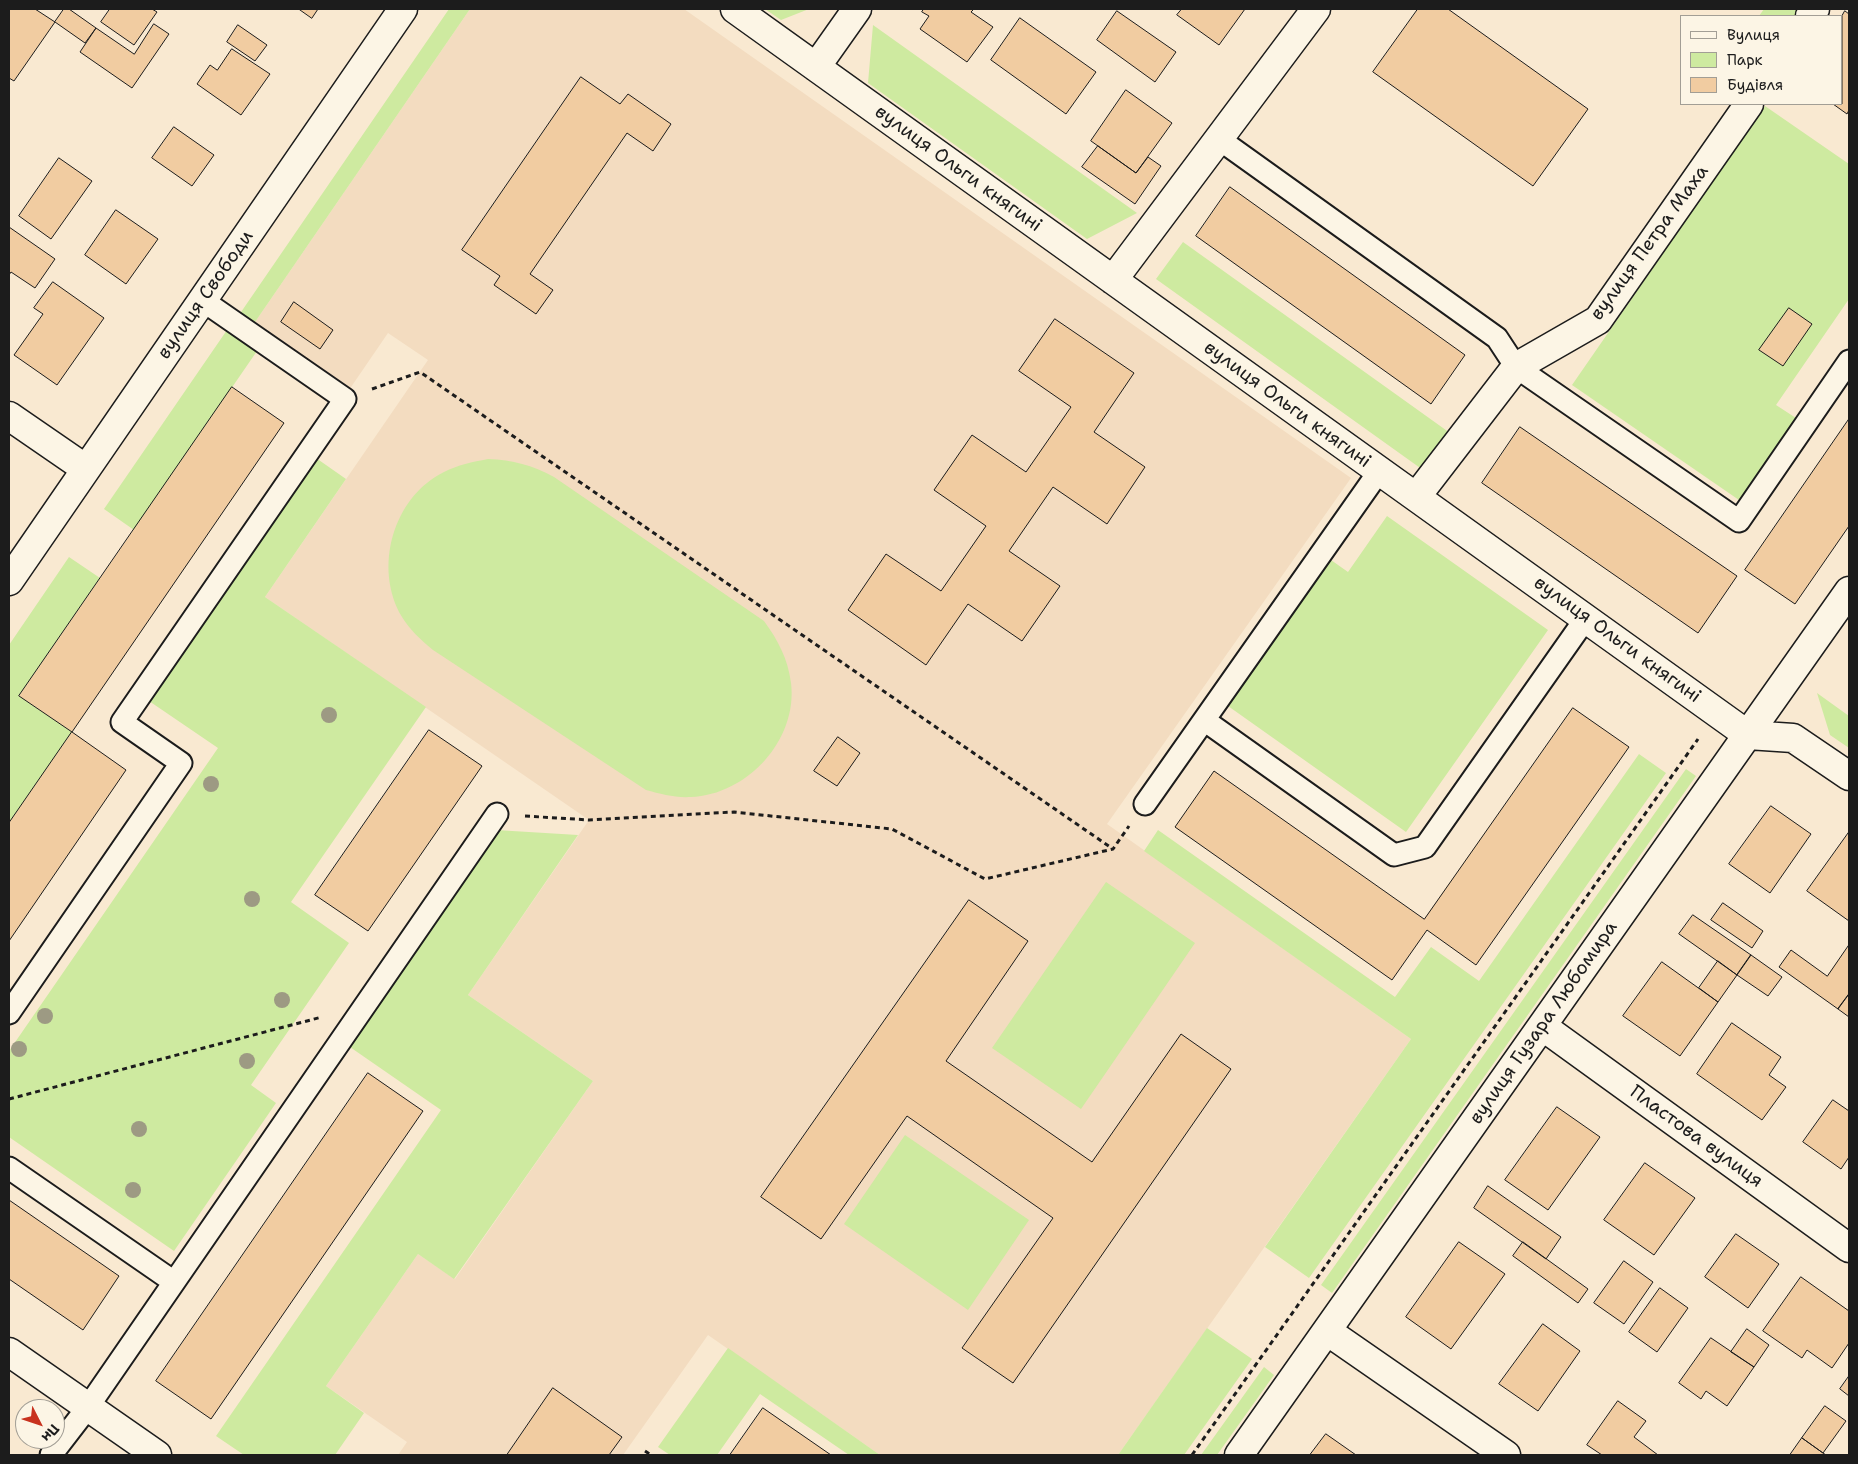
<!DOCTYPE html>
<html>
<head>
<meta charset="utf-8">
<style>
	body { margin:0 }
	#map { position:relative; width:1858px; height:1464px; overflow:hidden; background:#f9e9d1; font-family:"Shantell Sans",sans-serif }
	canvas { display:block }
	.frame { position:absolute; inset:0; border:10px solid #1c1c1c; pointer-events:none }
	.legend { position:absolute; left:1680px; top:15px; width:162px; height:90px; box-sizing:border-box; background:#fcf5e5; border:1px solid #a29e95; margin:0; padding:6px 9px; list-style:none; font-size:15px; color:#1c1c1c }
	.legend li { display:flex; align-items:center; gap:10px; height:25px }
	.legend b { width:25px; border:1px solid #a29e95 }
	.north { position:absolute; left:15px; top:1399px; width:50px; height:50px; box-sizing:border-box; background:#fcf5e5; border:1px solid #a29e95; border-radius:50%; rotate:131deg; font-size:14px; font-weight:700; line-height:20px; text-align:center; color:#1c1c1c }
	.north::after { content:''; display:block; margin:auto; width:18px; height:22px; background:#c8321e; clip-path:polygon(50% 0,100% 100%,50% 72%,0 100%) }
</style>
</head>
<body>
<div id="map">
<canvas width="1858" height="1464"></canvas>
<div class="frame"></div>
<ul class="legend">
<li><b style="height:6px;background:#fcf5e5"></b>Вулиця</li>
<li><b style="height:14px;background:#ceeaa0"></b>Парк</li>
<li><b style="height:14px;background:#f1cca1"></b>Будівля</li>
</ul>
<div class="north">Пн</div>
</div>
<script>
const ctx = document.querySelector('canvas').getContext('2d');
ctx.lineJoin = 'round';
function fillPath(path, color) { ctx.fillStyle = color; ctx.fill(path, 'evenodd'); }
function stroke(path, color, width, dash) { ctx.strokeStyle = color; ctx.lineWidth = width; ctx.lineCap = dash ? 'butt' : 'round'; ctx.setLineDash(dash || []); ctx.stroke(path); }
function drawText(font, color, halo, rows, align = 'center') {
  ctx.font = font + ' "Shantell Sans",sans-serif'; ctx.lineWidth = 4; ctx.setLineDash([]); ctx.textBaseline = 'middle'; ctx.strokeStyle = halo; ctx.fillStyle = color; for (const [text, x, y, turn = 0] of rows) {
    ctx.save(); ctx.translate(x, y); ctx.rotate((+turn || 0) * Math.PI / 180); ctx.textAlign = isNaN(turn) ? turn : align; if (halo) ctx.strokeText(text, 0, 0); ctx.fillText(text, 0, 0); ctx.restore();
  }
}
const built = new Path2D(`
	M470,9h214l667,469 -244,346 304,215 -293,416h-238l-172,-120 -85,120h-225l9,-13 -81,-56 92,-132 37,25 138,-198 -125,-86 121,-175 -324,-223 163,-237 -40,-27 -39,57 -96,-65z`);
const green = new Path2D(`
	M449,9h21l-217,316 -14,-10z
	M765,9h44l-28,11z
	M1764,9h37l-5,7h-37z
	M873,25l264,188 -50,26 -219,-156z
	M1765,106l84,58v135l-73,106 20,13 -57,82 -167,-115z
	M1183,242l267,191 -27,37 -267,-191z
	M227,330l30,21 -123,179 -30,-21z
	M316,458l30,21 -81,118 161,110 -135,195 58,41 -98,142 25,18 -102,148 -165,-114v-86l209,-303 -69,-47z
	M488,459c25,1 44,6 66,18l210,144c14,19 24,38 27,62 7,57 -44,112 -100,114 -16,1 -30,-3 -45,-7l-213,-140c-12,-10 -23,-20 -31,-33 -29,-49 -9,-120 42,-145 14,-7 28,-10 44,-13z
	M1387,516l161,114 -142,202 -178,-126 103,-146 17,12z
	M69,557l31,21 -81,118 53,36 -63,91v-178z
	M1817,693l32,23v32l-19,-13z
	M1639,754l27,19 -357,505 -44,-31 146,-208 -267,-188 14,-21 237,167 36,-50 48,34z
	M1686,769l10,7 -364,517 -11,-8z
	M496,830l82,5 -110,160 125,86 -139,198 -36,-25 -92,132 38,27 -29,42h-91l-28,-19 225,-326 -94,-65z
	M1106,882l89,61 -114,166 -89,-61z
	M905,1135l124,85 -61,90 -124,-86z
	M1207,1328l45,31 -68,96h-66z
	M728,1348l152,107h-31l-89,-61 -43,61h-47l-12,-8z
	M1264,1367l10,8 -57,80h-16z`);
const building = new Path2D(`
	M9,9h26l20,13 -41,59 -5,-3z
	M64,9h5l27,19 -11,15 -30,-21z
	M110,9h42l5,3 -23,33 -33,-23z
	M299,9h19l-6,9z
	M924,9h50l-3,3 22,15 -26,35 -47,-33 9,-13 -7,-4z
	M1182,9h63l-26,36 -42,-30z
	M1418,9h30l140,100 -55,77 -160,-114z
	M1117,11l59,41 -21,30 -58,-42z
	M1845,11l4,3v96l-2,4 -14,-10h9v-88z
	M1020,18l76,54 -30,42 -75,-54z
	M154,24l15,10 -37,54 -52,-36 16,-24 38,26z
	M238,25l29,20 -12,16 -28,-19z
	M232,49l38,25 -29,41 -44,-31 13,-19 7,5z
	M581,77l39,27 8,-10 43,30 -18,27 -26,-18 -97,141 23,16 -17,24 -42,-29 6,-9 -38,-26z
	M1126,90l46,33 -36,50 -45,-32z
	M174,127l40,28 -22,31 -40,-28z
	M1098,146l38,27 12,-16 13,9 -26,38 -53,-37z
	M59,158l33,23 -41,58 -32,-23z
	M1230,187l235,168 -34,49 -235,-168z
	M116,210l42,29 -32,45 -41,-29z
	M9,227l46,32 -20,29 -24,-16 -2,3z
	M53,282l51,36 -47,67 -43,-30 29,-41 -9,-6z
	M294,302l39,28 -13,19 -39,-27z
	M1789,308l23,16 -29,42 -24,-16z
	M1055,319l79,54 -40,59 51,35 -38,57 -54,-37 -44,64 51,35 -38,55 -54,-37 -42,61 -78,-55 38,-56 55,37 45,-65 -52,-36 38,-55 54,37 45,-65 -52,-36z
	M232,387l52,36 -212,309 -53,-36z
	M1849,419v107l-54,78 -50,-34z
	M1520,427l217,149 -39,57 -216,-150z
	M1573,708l56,39 -153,218 -49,-35 -35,50 -217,-153 39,-56 210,148z
	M429,730l53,36 -114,165 -53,-36z
	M72,732l54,38 -117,171v-118z
	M838,737l22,16 -23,33 -23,-15z
	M1771,806l40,28 -41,59 -41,-29z
	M1849,832v89l-42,-30z
	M969,900l59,41 -82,120 146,101 89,-128 50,35 -218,314 -51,-35 91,-130 -146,-102 -86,123 -60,-42z
	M1723,903l40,28 -11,17 -41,-28z
	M1693,915l58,40 -14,20 -58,-41z
	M1849,945v49l-11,15 -59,-42 12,-17 36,26z
	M1751,955l31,22 -14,19 -31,-21z
	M1718,961l19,14 -19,27 -19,-14z
	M1662,962l56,40 -38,54 -57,-40z
	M1849,994v23l-11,-8z
	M1732,1023l49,34 -12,18 17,12 -24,33 -65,-46z
	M368,1073l55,38 -212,308 -55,-38z
	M1833,1100l16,11v46l-8,12 -38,-27z
	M1557,1107l43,30 -52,73 -43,-30z
	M1645,1163l50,35 -41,57 -50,-35z
	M1488,1186l73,51 -15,22 -72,-51z
	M9,1200l110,76 -36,54 -74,-51z
	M1736,1234l43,30 -31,44 -43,-31z
	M1459,1242l46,32 -54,75 -45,-32z
	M1523,1242l65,47 -10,14 -65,-47z
	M1624,1261l29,21 -29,42 -30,-21z
	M1801,1277l48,34v32l-17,25 -25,-18 -5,8 -39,-27z
	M1660,1288l28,20 -31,44 -28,-20z
	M1543,1324l37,27 -42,60 -39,-27z
	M1747,1329l22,16 -15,22 -23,-15z
	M1711,1338l43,29 -27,39 -21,-15 -5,8 -22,-16z
	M1849,1376v20l-9,-7z
	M553,1388l69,49 -13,18h-102z
	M1618,1401l28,20 -12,16 24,18h-56l-15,-10z
	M1825,1406l21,15 -23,32 -21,-15z
	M763,1408l68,47h-101z
	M1326,1434l30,21h-46z
	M1802,1438l21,15 3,2h-36z`);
const path = new Path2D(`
	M372,389l48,-17 693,477
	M525,816l64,4 145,-8 158,17 93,50 128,-30 16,-23
	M9,1099l313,-82
	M645,1451l6,4
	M1192,1455l506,-716`);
const service = new Path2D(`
	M1219,139l278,199 19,29 223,154 110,-160
	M1204,720l190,135 31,-8 161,-229
	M1145,804l235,-334
	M9,1013l172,-250 -59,-41 223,-323 -143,-99
	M9,1168l165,114
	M51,1455l37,-48 409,-593`);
const minor = new Path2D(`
	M735,9l1013,726 45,3 56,38
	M1810,16l5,-7
	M816,67l41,-58
	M1113,280l203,-271
	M1416,497l100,-130 82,-47 151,-216
	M1542,1026l307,222
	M1327,1331l179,124
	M9,1352l148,103
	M1239,1455l610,-864`);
const tertiary = new Path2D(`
	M9,416l77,53
	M9,581l394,-572`);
const trees = [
	[329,715],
	[211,784],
	[252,899],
	[282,1000],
	[45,1016],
	[19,1049],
	[247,1061],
	[139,1129],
	[133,1190]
];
const streetNames = [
	["вулиця Ольги княгині",958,169,36],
	["вулиця Петра Маха",1650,243,-54],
	["вулиця Свободи",206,295,-55],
	["вулиця Ольги княгині",1287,405,36],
	["вулиця Ольги княгині",1617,640,36],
	["вулиця Гузара Любомира",1544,1023,-55],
	["Пластова вулиця",1696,1137,36]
];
fillPath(built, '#f3dcc0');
fillPath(green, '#ceeaa0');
fillPath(building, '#f1cca1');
stroke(building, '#1c1c1c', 1);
stroke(service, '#1c1c1c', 25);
stroke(minor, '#1c1c1c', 31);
stroke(tertiary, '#1c1c1c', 31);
stroke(path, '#1c1c1c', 3, [5, 4]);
stroke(service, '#fcf5e5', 21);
stroke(minor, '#fcf5e5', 28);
stroke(tertiary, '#fcf5e5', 28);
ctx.fillStyle = '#9d9a83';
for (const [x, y] of trees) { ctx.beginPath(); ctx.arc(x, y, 8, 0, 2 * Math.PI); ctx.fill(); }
drawText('19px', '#1c1c1c', '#fcf5e5', streetNames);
</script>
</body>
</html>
